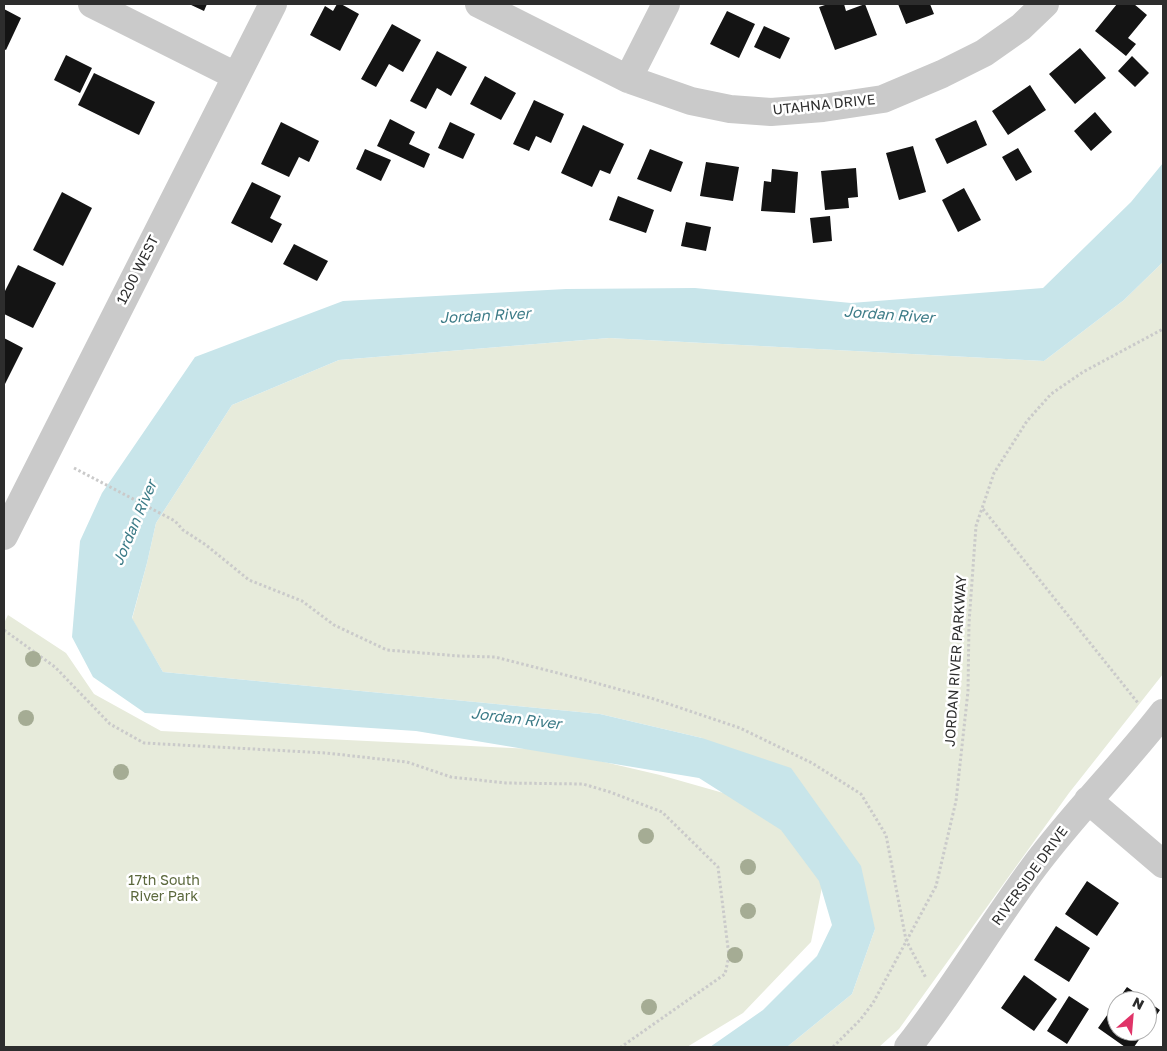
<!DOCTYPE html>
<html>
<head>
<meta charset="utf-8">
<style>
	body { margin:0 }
	#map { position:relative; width:1167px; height:1051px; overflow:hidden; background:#fff; font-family:"Golos Text",sans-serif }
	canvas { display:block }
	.frame { position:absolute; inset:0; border:5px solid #2d2d2d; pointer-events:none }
	.north { position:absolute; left:1107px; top:991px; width:50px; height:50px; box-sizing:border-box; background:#fff; border:1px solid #ababab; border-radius:50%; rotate:27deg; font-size:14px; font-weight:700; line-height:20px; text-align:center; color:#2d2d2d }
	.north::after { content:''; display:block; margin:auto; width:18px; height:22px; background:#e03468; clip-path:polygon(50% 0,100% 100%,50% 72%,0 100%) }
</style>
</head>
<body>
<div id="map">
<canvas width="1167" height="1051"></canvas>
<div class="frame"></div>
<div class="north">N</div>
</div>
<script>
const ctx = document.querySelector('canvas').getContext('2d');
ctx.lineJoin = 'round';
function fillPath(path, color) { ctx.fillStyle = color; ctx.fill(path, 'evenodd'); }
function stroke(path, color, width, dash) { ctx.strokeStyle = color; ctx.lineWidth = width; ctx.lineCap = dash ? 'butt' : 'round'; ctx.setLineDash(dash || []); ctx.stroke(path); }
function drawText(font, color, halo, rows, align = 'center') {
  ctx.font = font + ' "Golos Text",sans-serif'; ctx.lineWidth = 5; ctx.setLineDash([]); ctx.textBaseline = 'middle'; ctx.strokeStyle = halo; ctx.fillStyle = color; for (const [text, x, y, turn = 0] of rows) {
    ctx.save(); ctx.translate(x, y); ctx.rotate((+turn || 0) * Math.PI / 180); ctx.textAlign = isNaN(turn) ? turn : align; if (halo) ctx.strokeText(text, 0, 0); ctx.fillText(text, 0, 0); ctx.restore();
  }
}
const green = new Path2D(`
	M1163,262v412l-94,119 -170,236 -20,18h-92l65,-53 23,-65 -173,-191 -102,-24 -437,-42 -31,-53 15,-56 9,-40 76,-118 107,-45 270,-22 435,23 80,-61z
	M8,615l58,38 28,41 67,37 392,19 107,25 102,29 49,48 11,35 -11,55 -68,71 -56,34h-683v-424z`);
const water = new Path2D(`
	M1163,163v99l-39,38 -80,61 -435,-23 -270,22 -107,45 -76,118 -9,40 -15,55 31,54 437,42 102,24 89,30 70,98 14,63 -23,65 -65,53h-77l53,-37 54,-54 15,-31 -13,-44 -38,-51 -82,-52 -283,-47 -271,-18 -52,-36 -21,-40 8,-96 22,-48 93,-136 148,-56 223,-12 129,-1 156,15 192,-15 88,-86z`);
const building = new Path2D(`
	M189,4h18l-3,7z
	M337,4h4l18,10 -19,37 -30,-16 15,-29 8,5z
	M828,4h16l2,7 19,-7 12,31 -42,15 -16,-43z
	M898,4h32l4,10 -28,10z
	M1117,4h17l13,11 -19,23 8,6 -10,12 -31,-25z
	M4,9l17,9 -15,32 -2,-1z
	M727,11l28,13 -16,34 -29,-14z
	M392,24l29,16 -18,32 -14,-8 -13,23 -15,-8z
	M764,26l26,12 -10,21 -26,-12z
	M1080,48l26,30 -31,26 -26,-30z
	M437,51l30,16 -16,29 -14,-8 -11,21 -16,-8z
	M66,55l26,13 -12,25 -26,-13z
	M1132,56l17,17 -14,14 -17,-16z
	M94,73l61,29 -16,33 -61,-30z
	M485,76l31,17 -15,27 -31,-16z
	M1030,85l16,25 -38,25 -16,-24z
	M534,100l30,14 -13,29 -15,-7 -7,15 -16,-7z
	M1095,112l17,20 -21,19 -17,-20z
	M390,119l25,13 -6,12 21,10 -6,14 -47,-22z
	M976,120l11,25 -40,19 -12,-25z
	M281,122l38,19 -10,21 -10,-5 -10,20 -28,-13z
	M450,122l25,12 -12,25 -25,-11z
	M583,125l41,19 -14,30 -10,-4 -8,17 -31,-14z
	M913,146l13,46 -27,8 -13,-47z
	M1018,148l14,24 -16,9 -14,-24z
	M365,149l26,11 -10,21 -25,-12z
	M650,149l33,13 -12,30 -34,-13z
	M706,162l33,5 -6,34 -33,-5z
	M856,168l2,29 -10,1 1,10 -24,2 -4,-39z
	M772,169l26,3 -3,41 -34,-2 3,-30 7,1z
	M252,182l29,14 -11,22 12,6 -10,19 -41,-20z
	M964,188l17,32 -23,12 -16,-32z
	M62,192l30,16 -29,58 -30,-16z
	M618,196l36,14 -8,23 -37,-13z
	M830,216l2,25 -19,2 -3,-25z
	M686,222l25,5 -5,24 -25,-5z
	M294,244l34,17 -11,20 -34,-17z
	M18,265l38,18 -23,45 -29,-14v-21z
	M4,338l19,10 -19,38z
	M1087,881l32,22 -22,33 -32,-22z
	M1056,926l34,22 -21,34 -35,-22z
	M1024,975l33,24 -23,32 -33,-23z
	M1127,987l33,23 -13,19v-28h-30v30h28l-11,16h-9l-27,-19z
	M1069,996l20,13 -22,35 -20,-13z`);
const path = new Path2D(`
	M74,468l101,53 8,9 23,15 43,35 53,21 32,24 53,25 72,6 36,1 90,23 69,19 86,29 72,35 49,31 25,41 20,105 20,38
	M983,509l155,194
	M4,630l51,37 55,57 34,19 182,10 81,9 44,15 55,6 77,1 27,8 52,20 56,55 11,89 -4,18 -104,73
	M833,1047l27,-27 13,-17 63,-117 20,-85 12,-110 1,-68 7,-97 18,-53 33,-52 24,-27 32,-22 80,-43`);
const minor = new Path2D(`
	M92,4l144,72
	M479,4l149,75 63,22 39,8 41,3 52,-4 60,-9 59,-25 42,-21 37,-26 24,-23
	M628,79l38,-75
	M4,536l269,-532
	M1088,800l75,64
	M908,1047c45,-57 82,-121 126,-180 40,-54 88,-101 129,-154`);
const trees = [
	[33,659],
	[26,718],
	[121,772],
	[646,836],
	[748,867],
	[748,911],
	[735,955],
	[649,1007]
];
const streetNames = [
	["UTAHNA DRIVE",824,105,-6],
	["1200 WEST",138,270,-63],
	["JORDAN RIVER PARKWAY",956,661,-86],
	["RIVERSIDE DRIVE",1030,876,-54]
];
const parkNames = [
	["17th South",164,881],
	["River Park",164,897]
];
const waterNames = [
	["Jordan River",889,315,4],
	["Jordan River",485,316,-3],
	["Jordan River",135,523,-67],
	["Jordan River",516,719,7]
];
fillPath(green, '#e7ebdb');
fillPath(water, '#c8e5ea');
fillPath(building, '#141414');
stroke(path, '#cacaca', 3, [2.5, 2.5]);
stroke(minor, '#cacaca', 28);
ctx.fillStyle = '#a5ac94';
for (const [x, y] of trees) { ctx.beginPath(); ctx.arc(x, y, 8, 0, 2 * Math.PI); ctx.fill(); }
drawText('14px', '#2d2d2d', '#fff', streetNames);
drawText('14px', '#5b683c', '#fff', parkNames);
drawText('italic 15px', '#3c7b87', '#fff', waterNames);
</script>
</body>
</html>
